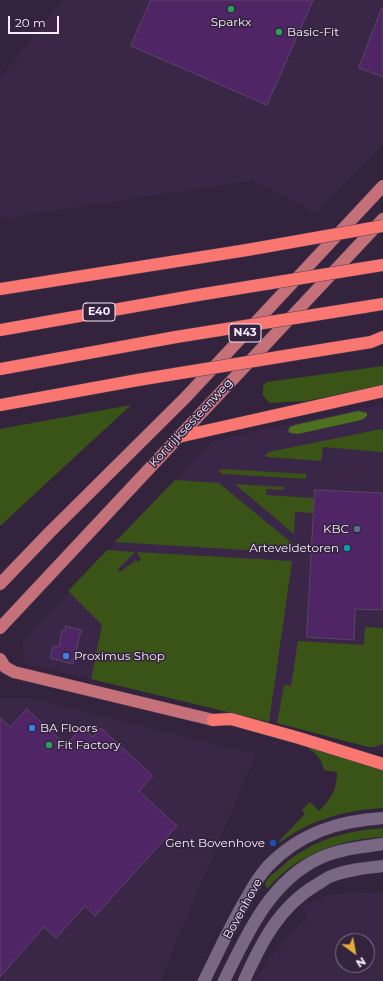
<!DOCTYPE html>
<html>
<head>
<meta charset="utf-8">
<style>
	body { margin:0 }
	#map { position:relative; width:383px; height:981px; overflow:hidden; background:#33233c; font-family:Montserrat,sans-serif }
	canvas { display:block }
	.north { position:absolute; left:335px; top:933px; width:40px; height:40px; box-sizing:border-box; background:#33233c; border:1px solid #817389; border-radius:50%; rotate:148deg; font-size:11px; font-weight:700; line-height:16px; text-align:center; color:#f5ebfc }
	.north::after { content:''; display:block; margin:auto; width:14px; height:18px; background:#e5ad36; clip-path:polygon(50% 0,100% 100%,50% 72%,0 100%) }
	.scale { position:absolute; left:8px; top:16px; width:51px; height:18px; box-sizing:border-box; border:2px solid #f5ebfc; border-top:0; padding-left:5px; font-size:12px; line-height:14px; white-space:nowrap; color:#f5ebfc; -webkit-text-stroke:3px #33233c; paint-order:stroke }
</style>
</head>
<body>
<div id="map">
<canvas width="383" height="981"></canvas>
<div class="north">N</div>
<div class="scale">20 m</div>
</div>
<script>
const ctx = document.querySelector('canvas').getContext('2d');
ctx.lineJoin = 'round';
function fillPath(path, color) { ctx.fillStyle = color; ctx.fill(path, 'evenodd'); }
function stroke(path, color, width, dash) { ctx.strokeStyle = color; ctx.lineWidth = width; ctx.lineCap = dash ? 'butt' : 'round'; ctx.setLineDash(dash || []); ctx.stroke(path); }
function drawText(font, color, halo, rows, align = 'center') {
  ctx.font = font + ' Montserrat,sans-serif'; ctx.lineWidth = 3; ctx.setLineDash([]); ctx.textBaseline = 'middle'; ctx.strokeStyle = halo; ctx.fillStyle = color; for (const [text, x, y, turn = 0] of rows) {
    ctx.save(); ctx.translate(x, y); ctx.rotate((+turn || 0) * Math.PI / 180); ctx.textAlign = isNaN(turn) ? turn : align; if (halo) ctx.strokeText(text, 0, 0); ctx.fillText(text, 0, 0); ctx.restore();
  }
}
const built = new Path2D(`
	M62,0h321v144l-68,69 -63,-32 -252,38v-141z
	M383,404v347l-106,-28 -253,-60 -1,-23 189,-199z
	M0,698h32l224,56 -96,227h-160z
	M383,892v89h-129l14,-21 24,-28 15,-13 -4,-12 19,-10 12,-3zM343,941h24v24h-24z`);
const green = new Path2D(`
	M383,366v19l-77,16 -37,2 -6,-8v-9l4,-4z
	M131,405l-131,121v-97z
	M381,429l2,2v21l-60,-5 -2,14 -54,-4 -2,-2 4,-3z
	M223,469l83,5v5l-83,-5 -5,-3z
	M175,480l44,3 75,62 -5,1v2h5l-1,5 -178,-11z
	M235,484l49,3v3l-18,-1v6l48,3 -1,15 -18,-1 -1,22z
	M107,550l28,2 -17,17 2,3 16,-12 2,2 3,-2 -4,-8 155,9 -23,161 -178,-43 11,-54 -34,-34z
	M365,627l18,1v116l-9,3h-6l-91,-24 7,-38 7,1 7,-45 66,4z
	M310,746l73,24v38c-36,2 -74,12 -102,34l-2,-1 26,-27 -3,-4 8,-8 9,9c12,-12 18,-22 18,-39l-13,-2c-2,-10 -7,-16 -16,-22z
	M383,828v9c-42,2 -86,17 -114,50l-2,1 -2,-2c0,-7 8,-12 13,-16 30,-29 65,-39 105,-42z`);
const forest = new Path2D(`
	M358,411l9,2v3l-2,2 -4,2 -63,14 -8,-1 -2,-2 2,-4 5,-2z`);
const building = new Path2D(`
	M151,0h162l-46,105 -136,-59z
	M382,8h1v69l-24,-9z
	M315,490l68,3v117l-28,-1 -1,31 -47,-3z
	M66,626l15,4 -8,34 -23,-6 3,-12 6,1 3,-17 3,1z
	M27,709l39,36 16,-18 11,10 8,-9 52,48 -14,15 38,35 -82,90 -10,-10 -29,32 -12,-11 -44,50v-259l10,9z`);
const minor = new Path2D(`
	M244,981c17,-38 35,-74 72,-96 4,-2 9,-6 13,-8 17,-7 36,-9 54,-11`);
const tertiary = new Path2D(`
	M204,981c14,-28 27,-57 43,-84 6,-11 13,-22 21,-31 32,-33 70,-45 115,-48
	M224,981c23,-47 46,-100 96,-123 20,-9 42,-11 63,-14`);
const primary = new Path2D(`
	M0,584l49,-51 136,-135 198,-212
	M0,628l383,-409
	M0,659l5,8 9,5 199,48`);
const motorway = new Path2D(`
	M0,289l247,-39
	M364,307l19,-3
	M0,330l198,-35
	M303,353l68,-11 12,-5
	M0,369l176,-32
	M0,405l138,-25
	M178,437l205,-46
	M213,720l18,-1 68,19 84,26`);
const motorwayBridge = new Path2D(`
	M247,250l136,-24
	M198,295l185,-30
	M176,337l188,-30
	M138,380l165,-27`);
const markers = [
	[231,9,4,"#2e9e5b"],
	[279,32,4,"#2e9e5b"],
	[357,529,4,"#5c6f8a"],
	[347,548,4,"#0f9aa8"],
	[66,656,4,"#3f7fe0"],
	[32,728,4,"#3f7fe0"],
	[49,745,4,"#2e9e5b"],
	[273,843,4,"#1a4fb4"]
];
const shields = [
	[99,312,32],
	[245,333,32]
];
const shieldNames = [
	["E40",99,312],
	["N43",245,333]
];
const poiNames = [
	["Sparkx",231,22,"center"],
	["Basic-Fit",287,32],
	["KBC",349,529,"right"],
	["Arteveldetoren",339,548,"right"],
	["Proximus Shop",74,656],
	["BA Floors",40,728],
	["Fit Factory",57,745],
	["Gent Bovenhove",265,843,"right"]
];
const streetNames = [
	["Kortrijksesteenweg",191,423,-47],
	["Bovenhove",243,909,-61]
];
fillPath(built, '#3a2646');
fillPath(green, '#3a5418');
fillPath(forest, '#4d6f20');
fillPath(building, '#502565');
stroke(building, '#584762', 1);
stroke(minor, '#4f4157', 13);
stroke(tertiary, '#4f4157', 13);
stroke(primary, '#4f4157', 13);
stroke(motorway, '#4f4157', 13);
stroke(minor, '#796784', 12);
stroke(tertiary, '#796784', 12);
stroke(primary, '#c67179', 12);
stroke(motorway, '#fa7771', 12);
stroke(motorwayBridge, '#4f4157', 13, []);
stroke(motorwayBridge, '#fa7771', 12);
for (const [x, y, r, color] of markers) { const dot = new Path2D(); dot.arc(x, y, r, 0, 2 * Math.PI); ctx.fillStyle = color; ctx.fill(dot); stroke(dot, '#33233c', 1.5); }
for (const [x, y, w] of shields) { const box = new Path2D(); box.roundRect(x - w / 2, y - 9, w, 18, 3); ctx.fillStyle = '#33233c'; ctx.fill(box); stroke(box, '#f5ebfc', 1); }
drawText('bold 11px', '#f5ebfc', null, shieldNames);
drawText('12px', '#f5ebfc', '#33233c', poiNames, 'left');
drawText('12px', '#f5ebfc', '#33233c', streetNames);
</script>
</body>
</html>
